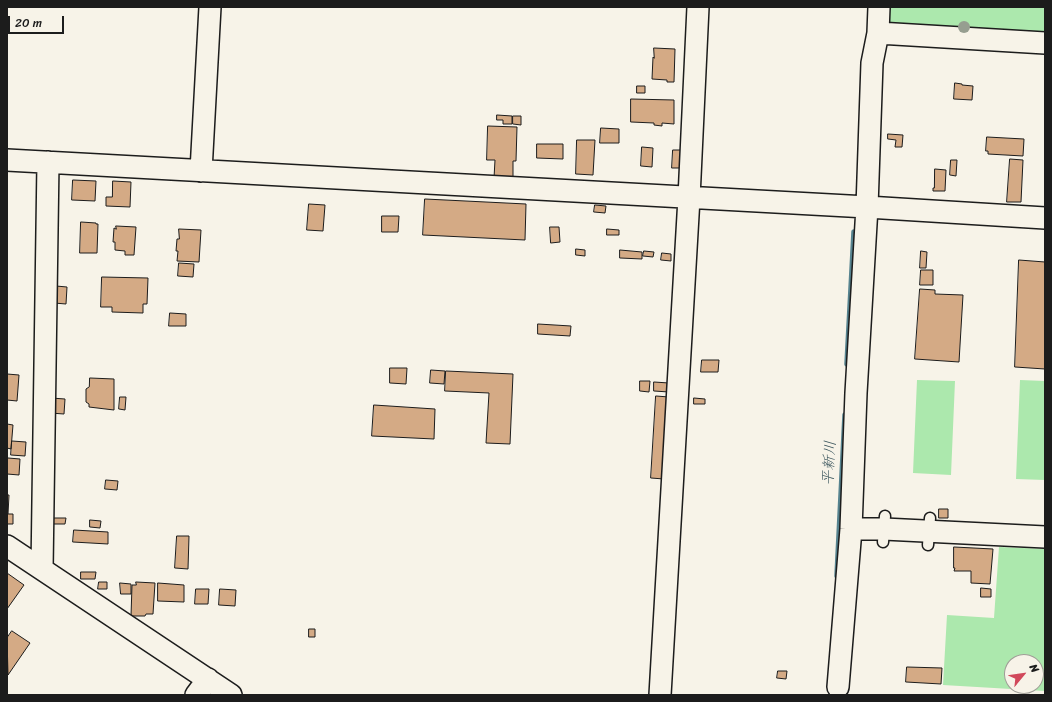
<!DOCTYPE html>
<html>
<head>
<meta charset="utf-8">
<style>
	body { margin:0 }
	#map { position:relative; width:1052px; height:702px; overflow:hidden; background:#f7f3e8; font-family:Sriracha,sans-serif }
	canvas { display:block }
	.frame { position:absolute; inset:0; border:8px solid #1c1c1c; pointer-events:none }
	.north { position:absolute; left:1004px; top:654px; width:40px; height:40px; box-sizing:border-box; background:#f7f3e8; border:1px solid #9f9d96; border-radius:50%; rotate:61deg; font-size:11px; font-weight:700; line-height:16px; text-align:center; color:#1c1c1c }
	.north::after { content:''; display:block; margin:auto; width:14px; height:18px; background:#d1495b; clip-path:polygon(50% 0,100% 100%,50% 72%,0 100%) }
	.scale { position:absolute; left:8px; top:16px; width:56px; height:18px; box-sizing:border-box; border:2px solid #1c1c1c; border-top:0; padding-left:5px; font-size:12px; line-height:14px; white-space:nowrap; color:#1c1c1c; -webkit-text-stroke:3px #f7f3e8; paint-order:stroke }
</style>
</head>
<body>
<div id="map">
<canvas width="1052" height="702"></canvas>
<div class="frame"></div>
<div class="north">N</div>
<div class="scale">20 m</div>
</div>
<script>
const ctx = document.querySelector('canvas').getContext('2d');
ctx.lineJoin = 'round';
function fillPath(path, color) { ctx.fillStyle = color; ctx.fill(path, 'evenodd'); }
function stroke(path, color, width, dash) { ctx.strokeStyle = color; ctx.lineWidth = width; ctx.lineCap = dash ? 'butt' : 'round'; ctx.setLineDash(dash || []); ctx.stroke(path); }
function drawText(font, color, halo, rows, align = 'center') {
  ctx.font = font + ' Sriracha,"Klee One",sans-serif'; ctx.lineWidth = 3; ctx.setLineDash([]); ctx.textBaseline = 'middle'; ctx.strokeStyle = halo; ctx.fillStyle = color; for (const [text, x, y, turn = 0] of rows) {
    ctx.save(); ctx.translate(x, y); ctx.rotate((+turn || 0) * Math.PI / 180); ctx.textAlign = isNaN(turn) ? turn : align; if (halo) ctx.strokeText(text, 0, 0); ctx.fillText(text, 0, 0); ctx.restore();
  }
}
const green = new Path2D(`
	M879,7h166v36l-167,-10z
	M917,380l38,1 -4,94 -38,-2z
	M1020,380l25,1v99l-29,-1z
	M999,547l46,2v142l-102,-6 4,-70 47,3zM1012,662h24v24h-24z`);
const stream = new Path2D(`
	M847,364l7,-132
	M837,576l8,-161`);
const building = new Path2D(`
	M654,48l21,1 -1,33h-7v-2l-15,-1 1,-22 1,1z
	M955,83l7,1v1l11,1 -1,14 -18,-1z
	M637,86h8v7h-8z
	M631,99l43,1v24l-12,-1v3l-8,-1v-2l-23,-1z
	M497,115l15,1v8h-9v-4h-6z
	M513,116h8v9l-8,-1z
	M488,126l29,1 -1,34h-3v17h-19l1,-18h-8z
	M601,128l18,1v14h-19z
	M888,134l15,1 -1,12h-7l1,-7 -8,-1z
	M987,137l37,2 -1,17 -35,-2v-3h-2z
	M577,140h18l-2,35 -17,-1z
	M537,144h26v15l-26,-1z
	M642,147l11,1 -1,19 -11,-1z
	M673,150h8v18h-9z
	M1010,159l13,1 -2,42h-14z
	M951,160h6l-1,16 -6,-1z
	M935,169l11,1 -1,21h-12v-3h1z
	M73,180l23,1 -1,20 -23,-1z
	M113,181l18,1 -1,25 -24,-1v-9h6z
	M425,199l101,5 -1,36 -102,-5z
	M309,204l16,1 -2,26 -16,-1z
	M595,205l11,1 -1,7 -11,-1z
	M382,216h17l-1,16h-16z
	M81,222l15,1v1h2l-1,29h-17z
	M116,226l20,1 -2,28h-9v-4l-10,-1v-8h-2l1,-14 2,1z
	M550,227h9l1,15 -9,1z
	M179,229l22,1 -2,32 -22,-1 1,-10h-2l1,-12h2z
	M607,229l12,1v5h-12z
	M576,249l9,1v6l-9,-1z
	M620,250l22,2v7l-22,-1z
	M644,251l10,1 -1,5 -10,-1z
	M921,251l6,1 -1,16h-6z
	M662,253l9,1v7l-10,-1z
	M1019,260l26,2v107l-30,-2z
	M179,263l15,1 -1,13 -15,-1z
	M921,270h12v15h-13z
	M102,277l46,1 -1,26h-4v9l-31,-1v-5h-11z
	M56,286l11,1 -1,17 -12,-1z
	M920,289l15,1v4l28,1 -4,67 -44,-3z
	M170,313l16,1v12h-17z
	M538,324l33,2 -1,10 -32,-2z
	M702,360h17l-1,12h-17z
	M390,368h17l-1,16 -16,-1z
	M431,370l14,1 -1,13 -14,-1z
	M446,371l67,3 -3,70 -24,-1 3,-50 -44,-2z
	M7,374l12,1 -2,26 -10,-1z
	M90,378l24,1v31l-25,-3v-3l-3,-2v-13l3,-2z
	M640,381h10l-1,11 -9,-1z
	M654,382l15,1v9l-15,-1z
	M656,396l13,1 -5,82 -13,-1z
	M120,397h6l-1,13 -6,-1z
	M51,398l14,1 -1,15 -14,-1z
	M694,398l11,1v5h-11z
	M374,405l61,4 -1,30 -62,-3z
	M7,424l6,1 -2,24 -4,-1z
	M12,441l14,1 -1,14 -14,-1z
	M8,458l12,1 -1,16 -12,-1z
	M106,480l12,1 -1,9 -12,-1z
	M7,495h2l-1,19h5v10h-6z
	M939,509h9v9h-9z
	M51,518h15l-1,6h-15z
	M90,520l11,1 -1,7 -10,-1z
	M74,530l34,2v12l-35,-2z
	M177,536h12l-1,33 -13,-1z
	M954,547l39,2 -3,35 -19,-1v-12h-17l1,-3h-1z
	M81,572h15l-1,7h-14z
	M7,573l17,12 -17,24z
	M99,582h8v7h-9z
	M136,582l19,1 -2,31h-7l-1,2h-14l1,-31h4z
	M120,583l11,1v10h-10z
	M158,583l26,2v17l-26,-1z
	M981,588l10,1v8h-10z
	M196,589h13l-1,15h-13z
	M220,589l16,1 -1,16 -16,-1z
	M309,629h6v8h-6z
	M12,631l18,12 -22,32 -1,-37z
	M907,667l35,1 -1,16 -35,-2z
	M778,671h9l-1,8 -9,-1z`);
const service = new Path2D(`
	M883,542l2,-26
	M928,545l2,-27`);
const minor = new Path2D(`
	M878,33l167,10
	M7,160l860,47 178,11
	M201,171l9,-164
	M851,529h33l161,8
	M7,546l224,149
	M42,569l6,-407
	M838,687l13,-158 5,-136 11,-186 5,-144 6,-30 1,-26
	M196,695l12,-16
	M660,695l29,-497 9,-191`);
const trees = [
	[964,27]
];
const waterNames = [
	["平新川",830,463,-87]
];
fillPath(green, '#ace8ad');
stroke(stream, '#56838f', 5.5);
fillPath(building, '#d4aa85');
stroke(building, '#1c1c1c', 1);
stroke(service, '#1c1c1c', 13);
stroke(minor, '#1c1c1c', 24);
stroke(service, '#f7f3e8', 10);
stroke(minor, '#f7f3e8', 21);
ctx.fillStyle = '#969e90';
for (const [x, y] of trees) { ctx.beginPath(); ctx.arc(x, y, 6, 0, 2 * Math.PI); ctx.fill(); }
drawText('italic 15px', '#3e585f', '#f7f3e8', waterNames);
</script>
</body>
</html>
